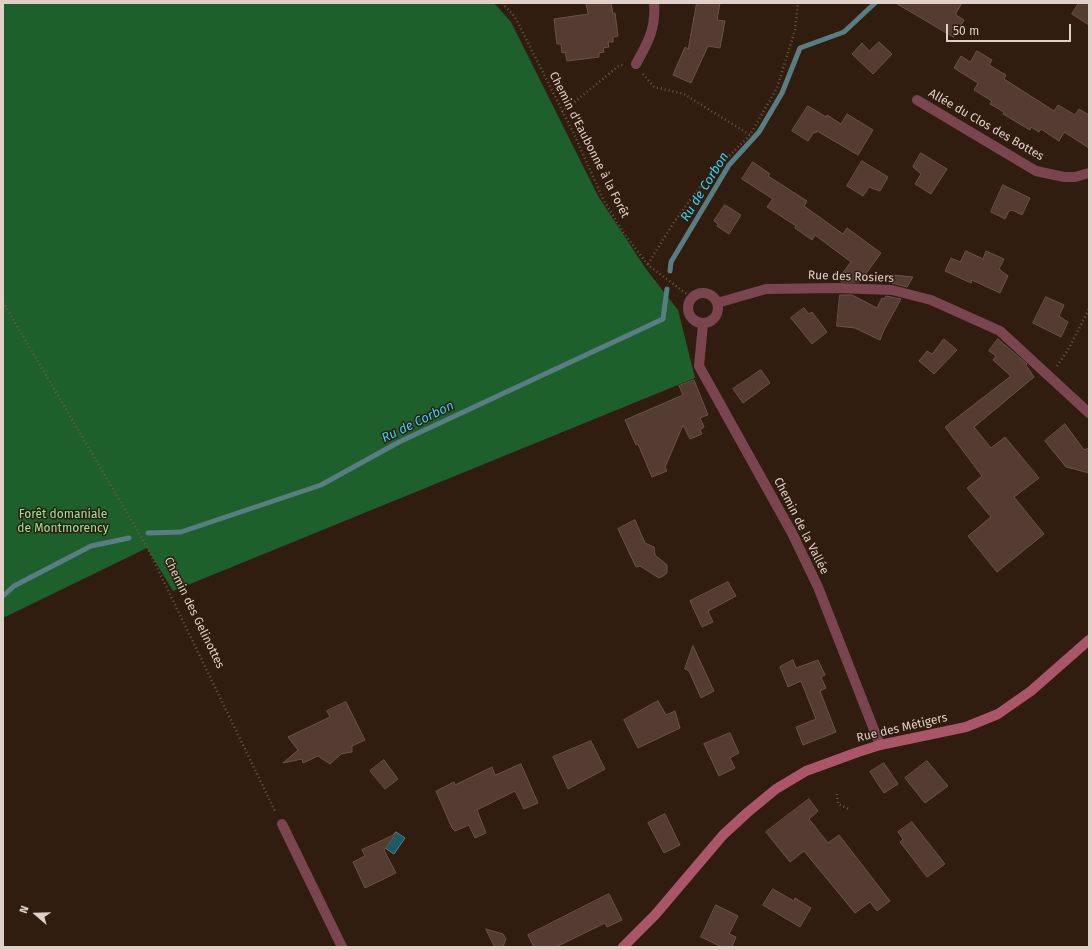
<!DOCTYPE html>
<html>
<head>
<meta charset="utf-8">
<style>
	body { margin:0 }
	#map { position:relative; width:1092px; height:950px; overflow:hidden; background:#311d10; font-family:"Fira Sans",sans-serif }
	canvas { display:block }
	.frame { position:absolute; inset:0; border:4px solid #dfd1c8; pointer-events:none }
	.north { position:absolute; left:16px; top:894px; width:40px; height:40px; -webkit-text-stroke:3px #311d10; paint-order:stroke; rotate:290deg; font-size:11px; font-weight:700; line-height:16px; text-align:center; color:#dfd1c8 }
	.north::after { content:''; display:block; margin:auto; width:14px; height:18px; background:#dfd1c8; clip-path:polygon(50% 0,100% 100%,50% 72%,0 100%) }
	.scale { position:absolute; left:946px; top:24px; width:125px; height:18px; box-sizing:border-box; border:2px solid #dfd1c8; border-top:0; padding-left:5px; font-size:12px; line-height:14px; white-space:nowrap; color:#dfd1c8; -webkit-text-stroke:3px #311d10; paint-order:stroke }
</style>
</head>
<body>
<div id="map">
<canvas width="1092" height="950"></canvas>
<div class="frame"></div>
<div class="north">N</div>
<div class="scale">50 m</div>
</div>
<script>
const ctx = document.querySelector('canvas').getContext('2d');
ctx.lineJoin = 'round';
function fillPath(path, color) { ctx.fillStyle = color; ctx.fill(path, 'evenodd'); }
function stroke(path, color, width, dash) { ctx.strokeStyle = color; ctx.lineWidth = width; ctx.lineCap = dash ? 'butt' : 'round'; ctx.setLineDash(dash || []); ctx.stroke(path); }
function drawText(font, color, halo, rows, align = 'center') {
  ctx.font = font + ' "Fira Sans",sans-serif'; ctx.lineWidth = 3; ctx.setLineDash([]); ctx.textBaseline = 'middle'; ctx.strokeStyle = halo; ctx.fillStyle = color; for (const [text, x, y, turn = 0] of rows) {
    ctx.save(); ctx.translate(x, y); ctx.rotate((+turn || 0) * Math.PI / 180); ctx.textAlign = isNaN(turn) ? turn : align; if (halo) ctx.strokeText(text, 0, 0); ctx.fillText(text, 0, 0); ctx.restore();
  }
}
const forest = new Path2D(`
	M3,3h491l17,19 87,174 48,73 32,41 17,68 -522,213 -26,-43 -144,70z`);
const water = new Path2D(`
	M396,832l9,6 -11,16 -9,-6z`);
const stream = new Path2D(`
	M670,271l1,-9 58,-97 30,-33 23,-39 18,-45 44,-16 31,-29
	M148,533l33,-1 140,-47 78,-43 264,-123 4,-30
	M3,596l11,-10 77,-40 38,-8`);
const building = new Path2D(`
	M586,3h25l2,11 2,-1 3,23 -5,1v5h-5l1,5 -6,1 1,4 -5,1v4l-32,4 -2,-9 -3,1 -1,-9h-4l-3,-25 34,-5z
	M697,3h23l-3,17 8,1 -5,27 -12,-2 -17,37 -18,-8 12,-28 3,2z
	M896,3h66l-6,10v2l8,5 -10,17z
	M1079,3h10v22l-17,-11z
	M879,42l13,12 -19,20 -21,-20 10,-11 7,8z
	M977,51l15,9 -3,5 17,10 -2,4 50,32 4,-6 17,10 4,-6 10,6v33l-25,-16 -5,9 -18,-12 -2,3 -8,-5 -1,3 -27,-16 1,-2 -14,-8 2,-3 -18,-11 4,-7 -24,-15 7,-12 9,6z
	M808,106l18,11 1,-2 14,9 6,-10 26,16 -15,25 -41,-24 -1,2 -2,-1 -6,9 -16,-10z
	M921,153l26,16 -16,25 -16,-10 6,-10 -8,-7z
	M862,161l26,16 -8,14 -11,-4 -6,9 -16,-10z
	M753,162l17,12 -2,2 39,25 -3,5 39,28 4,-6 34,25 -21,29h-19v-7l10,-13 -36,-27 -3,5 -17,-12 1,-2 -29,-19 6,-8 -31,-20z
	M1003,185l27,13 -8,17 -10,-5 -3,1 -4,8 -14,-7z
	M725,205l16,10 -12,19 -12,-8 1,-2 -4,-3z
	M966,251l17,8 3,-8 18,8 -5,10 9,7 -8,17 -28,-13 -1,3 -26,-12 6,-13 9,4z
	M893,275l20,2 -6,10 -15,-4z
	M840,295h12l25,13 5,-10 2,1 2,-3 15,3 -17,31 -4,10 -25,-12 -18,-2z
	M1046,297l18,8 -5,11 9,6 -7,15 -28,-14z
	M804,308l5,6 3,-2 15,20 -15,12 -21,-26z
	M944,339l13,11 -23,24 -15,-13 8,-10 5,3z
	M998,339l29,25 -1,1 8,12 -60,50 17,21 14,-11 34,41 -25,19 30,37 -47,38 -29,-36 23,-19 -24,-29 15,-12 -37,-49 66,-51 -18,-16 3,-4 -7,-5z
	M761,370l9,13 -27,20 -10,-14z
	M694,380l14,35 -8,3 4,9 -4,3 2,4 -12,5 -7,-14 -18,42 2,4 -15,6 -14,-33 -2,1 -11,-25 58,-25 -4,-9z
	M1065,424l19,26 5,-2v25l-23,-6 -21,-26z
	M635,520l10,23 9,4 1,8 12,10v8l-4,3 -4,2 -19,-12 -4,1 -18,-38z
	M728,582l8,14 -28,15 5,11 -11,5 -12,-26z
	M693,646l21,45 -13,7 -12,-27 -4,-2z
	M793,660l3,8 22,-8 7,15 -4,2 5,11 -6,3 16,41 -33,13 -7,-18 20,-8 -15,-38 -13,6 -8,-20z
	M658,701l8,14 9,-4 5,17 -42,20 -14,-28z
	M346,702l19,38 -13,6v6l-11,2 -11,10 -12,-8 -15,7 -1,-4 -19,4 15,-13 -10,-13 42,-20 -3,-6z
	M730,733l9,20 -9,5 5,10 -16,8 -15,-32z
	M591,741l14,28 -37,20 -15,-32z
	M384,760l14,19 -13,10 -15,-18z
	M927,761l21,25 -23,17 -20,-25z
	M884,763l14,21 -14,9 -14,-21z
	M521,764l17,39 -14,6 -9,-18 -38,19 9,23 -11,5 -6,-13 -14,6 -3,-3 -16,-37 18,-9 1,3 37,-18 3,8z
	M809,799l9,12 -9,8 19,24 11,-8 51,66 -13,10 -7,-9 -15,11 -51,-62 -14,11 -24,-30z
	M665,814l15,31 -16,8 -16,-30z
	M912,822l33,42 -18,13 -27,-35 3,-3 -5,-7z
	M396,834l-12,16 12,23 -31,15 -12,-26 12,-6 -3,-6z
	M773,889l21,12 1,-3 16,10 -11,19 -37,-22z
	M609,894l13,26 -15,7 -2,-4 -49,24h-22l-6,-12z
	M716,905l22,11 -9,18 7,3 -4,10h-10l-21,-10z
	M486,929l17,5 3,5 -3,8h-8z`);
const path = new Path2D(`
	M502,3l13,14 59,117 29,65 20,33 25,33 44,33
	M643,74l11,13 30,7 66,41
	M562,112l58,-47h5
	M648,264l26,-42 31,-42 45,-45 27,-47 18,-58 3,-27
	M3,302l144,245 129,266
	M1057,366l11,-16 21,-41
	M837,794l1,10 11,5`);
const minor = new Path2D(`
	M636,64c12,-22 20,-35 18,-61
	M917,100l119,71 28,6h11l14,-4
	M688 308a15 15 0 1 1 30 0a15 15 0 1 1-30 0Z
	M717,303l49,-14 71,-1 55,2 39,10 69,31 89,82
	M703,324l-4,42 93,167 26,54 62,158
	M282,824l60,123`);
const secondary = new Path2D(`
	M623,947l32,-32 68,-80 25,-23 28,-23 30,-18 52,-19 22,-7 86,-18 32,-13 33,-23 58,-51`);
const streetNames = [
	["Allée du Clos des Bottes",986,125,30],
	["Chemin d'Eaubonne à la Forêt",589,145,63],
	["Rue des Rosiers",851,277,2],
	["Chemin de la Vallée",801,526,63],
	["Chemin des Gelinottes",194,613,64],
	["Rue des Métigers",902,728,-13]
];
const parkNames = [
	["Forêt domaniale",63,515],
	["de Montmorency",63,529]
];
const waterNames = [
	["Ru de Corbon",705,187,-58],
	["Ru de Corbon",418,422,-26]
];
fillPath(forest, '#1e602c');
fillPath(water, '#1e5966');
stroke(water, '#587d83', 1);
stroke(stream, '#587d83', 5);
fillPath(building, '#553c33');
stroke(building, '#6c5248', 1);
stroke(path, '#6a584d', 2.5, [1, 3]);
stroke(minor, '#7a454f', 10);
stroke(secondary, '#ab5668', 10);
drawText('12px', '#dfd1c8', '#311d10', streetNames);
drawText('12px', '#90e89c', '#311d10', parkNames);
drawText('italic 13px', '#2ad6f6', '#311d10', waterNames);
</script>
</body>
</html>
